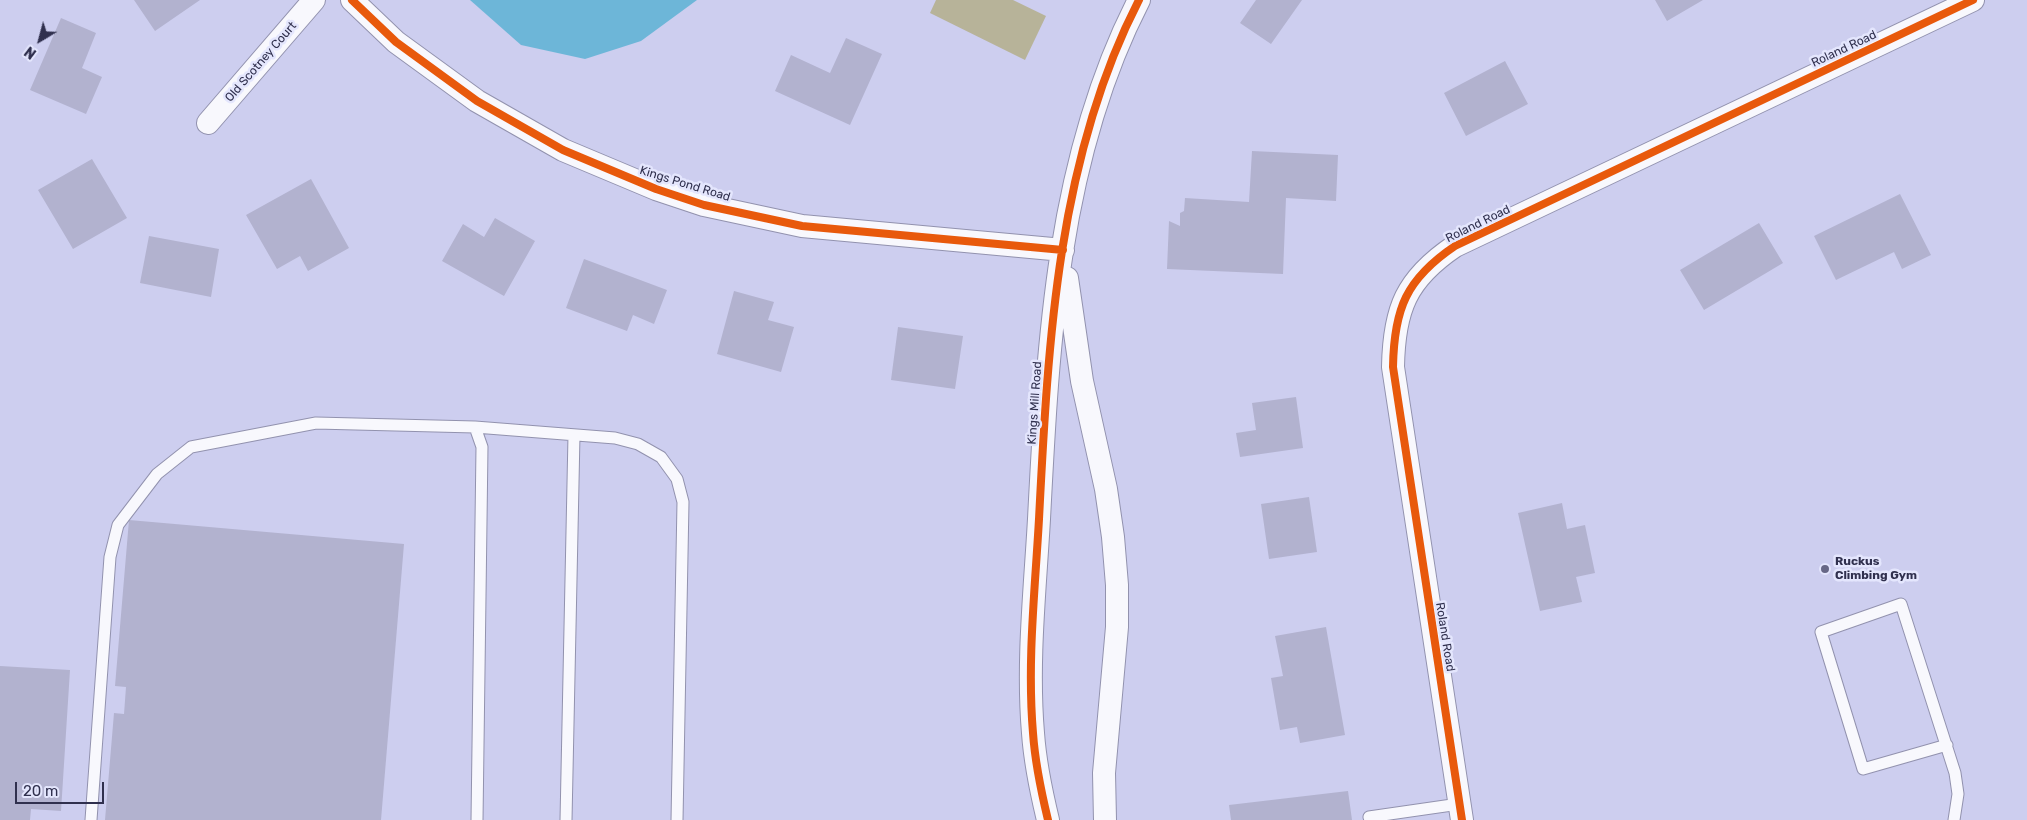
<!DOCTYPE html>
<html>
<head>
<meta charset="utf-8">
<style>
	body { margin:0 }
	#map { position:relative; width:2027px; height:820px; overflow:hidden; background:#cdceef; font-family:Rubik,sans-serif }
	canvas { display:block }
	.north { position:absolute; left:15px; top:15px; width:50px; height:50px; -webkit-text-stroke:4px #e4e6fd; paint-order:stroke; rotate:217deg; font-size:14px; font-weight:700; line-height:20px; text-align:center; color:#30304e }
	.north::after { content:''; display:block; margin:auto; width:18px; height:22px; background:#30304e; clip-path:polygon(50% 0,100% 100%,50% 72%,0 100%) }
	.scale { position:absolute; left:15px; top:782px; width:89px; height:22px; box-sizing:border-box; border:2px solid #30304e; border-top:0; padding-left:6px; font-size:15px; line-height:18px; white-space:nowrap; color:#30304e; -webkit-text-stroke:4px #e4e6fd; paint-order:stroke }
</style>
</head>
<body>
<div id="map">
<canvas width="2027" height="820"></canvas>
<div class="north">N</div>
<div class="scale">20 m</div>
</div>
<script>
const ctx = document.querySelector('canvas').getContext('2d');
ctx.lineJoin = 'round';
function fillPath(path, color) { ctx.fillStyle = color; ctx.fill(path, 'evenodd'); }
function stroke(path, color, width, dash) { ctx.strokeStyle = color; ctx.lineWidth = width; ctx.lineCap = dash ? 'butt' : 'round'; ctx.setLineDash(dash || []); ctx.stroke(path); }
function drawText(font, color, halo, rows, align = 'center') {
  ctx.font = font + ' Rubik,sans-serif'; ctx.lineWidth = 5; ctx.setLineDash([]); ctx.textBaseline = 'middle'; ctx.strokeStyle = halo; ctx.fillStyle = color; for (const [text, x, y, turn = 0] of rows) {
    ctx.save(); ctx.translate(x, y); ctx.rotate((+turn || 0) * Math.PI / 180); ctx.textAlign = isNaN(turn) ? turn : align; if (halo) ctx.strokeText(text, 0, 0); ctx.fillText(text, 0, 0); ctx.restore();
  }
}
const green = new Path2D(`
	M936,0h77l33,16 -21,44 -95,-47z`);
const water = new Path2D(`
	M470,0h227l-56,41 -56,18 -64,-14z`);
const building = new Path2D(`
	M134,0h66l-45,31z
	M1256,0h46l-31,44 -31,-21z
	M1655,0h48l-36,21z
	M61,18l35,15 -14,35 20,9 -16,37 -56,-24z
	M846,38l36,16 -32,71 -75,-34 16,-36 39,18z
	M1505,61l23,43 -62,32 -22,-43z
	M1252,151l86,4 -2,46 -50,-3 -3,76 -116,-5 2,-48 11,5v-13l4,-2 1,-13 64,4z
	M92,159l35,59 -54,31 -35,-59z
	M311,179l38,69 -41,23 -8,-15 -23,13 -31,-54z
	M1900,194l31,61 -29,14 -8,-17 -58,28 -22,-44z
	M495,218l40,23 -31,55 -62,-35 21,-37 21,13z
	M1759,223l24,40 -79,47 -24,-40z
	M149,236l70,13 -8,48 -71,-14z
	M584,259l83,31 -13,34 -21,-9 -6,16 -61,-23z
	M734,291l40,11 -6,18 26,7 -13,45 -64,-18z
	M898,327l65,9 -8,53 -64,-9z
	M1296,397l7,51 -63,9 -4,-24 20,-3 -4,-27z
	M1309,497l8,55 -48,7 -8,-55z
	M1562,503l5,26 18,-4 10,48 -19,4 6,25 -42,9 -22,-98z
	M129,520l275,24 -23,276h-276l9,-107 10,1 2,-27 -11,-1z
	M1326,627l19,108 -45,8 -3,-16 -17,3 -9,-52 12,-2 -8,-40z
	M0,666l70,4 -9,141 -30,-2 -1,11h-30z
	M1348,791l4,29h-121l-2,-15z`);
const lane = new Path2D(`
	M475,427l7,20 -5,373
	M1947,745l-84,24 -42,-137 80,-28 54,169 3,21 -4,26
	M91,820l19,-263 8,-32 39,-51 34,-27 125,-24 159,4 140,11 23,6 23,13 16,22 6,23 -6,318
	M566,820l8,-385
	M1370,820l-1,-3 90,-13`);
const street = new Path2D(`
	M352,0l44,42 81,59 86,49 93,39 48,16 98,21 261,24
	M208,123l106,-123
	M1067,278l15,103 24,108 7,48 4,48v42l-13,146 1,47
	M1048,820c-7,-29 -13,-58 -15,-87 -6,-71 2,-143 6,-214 9,-175 18,-360 100,-519
	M1462,820l-69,-453c1,-58 13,-88 62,-121l518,-246`);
const cycleway = new Path2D(`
	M352,0l44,42 81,59 86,49 93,39 48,16 98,21 261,24
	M1048,820c-7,-29 -13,-58 -15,-87 -6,-71 2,-143 6,-214 9,-175 18,-360 100,-519
	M1462,820l-69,-453c1,-58 13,-88 62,-121l518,-246`);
const markers = [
	[1825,569,5,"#676786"]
];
const streetNames = [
	["Roland Road",1844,49,-25],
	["Old Scotney Court",261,62,-49],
	["Kings Pond Road",685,184,17],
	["Roland Road",1478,224,-26],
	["Kings Mill Road",1035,403,-86],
	["Roland Road",1445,637,81]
];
const poiNames = [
	["Ruckus",1835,562],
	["Climbing Gym",1835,576]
];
fillPath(green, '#b7b399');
fillPath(water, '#6db6d8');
fillPath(building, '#b2b2cf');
stroke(lane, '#9292ae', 13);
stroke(street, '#9292ae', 24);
stroke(lane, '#f8f8fd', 11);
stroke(street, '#f8f8fd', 22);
stroke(cycleway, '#e8590c', 8);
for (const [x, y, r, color] of markers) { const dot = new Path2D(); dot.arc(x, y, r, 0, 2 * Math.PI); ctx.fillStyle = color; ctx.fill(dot); stroke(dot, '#e4e6fd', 2); }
drawText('12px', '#30304e', '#e4e6fd', streetNames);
drawText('bold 12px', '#30304e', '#e4e6fd', poiNames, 'left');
</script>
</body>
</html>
